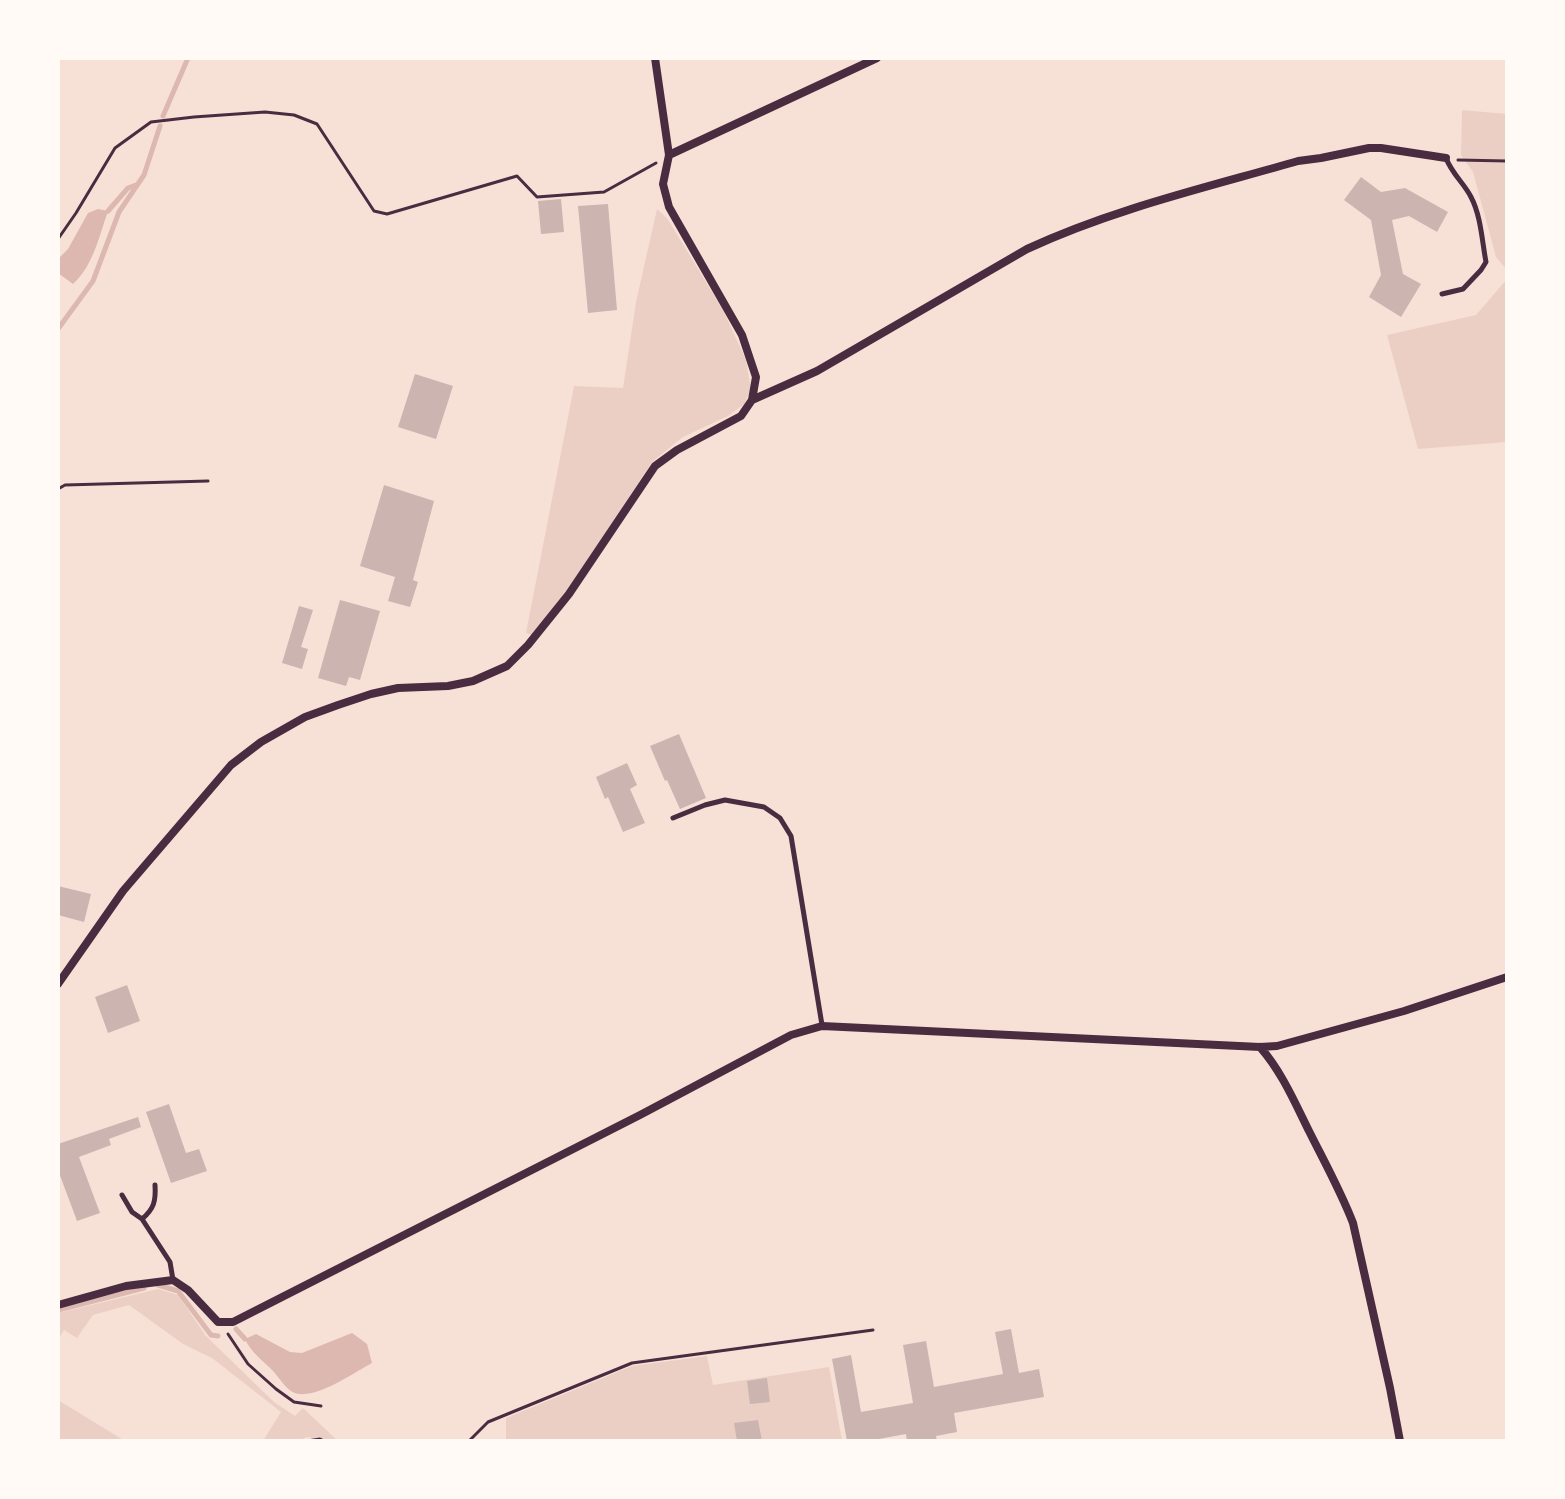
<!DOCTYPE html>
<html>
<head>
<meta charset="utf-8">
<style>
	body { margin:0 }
	#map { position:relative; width:1565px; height:1499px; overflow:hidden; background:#f7e1d7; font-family:Jost,sans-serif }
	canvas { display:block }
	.frame { position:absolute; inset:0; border:60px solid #fffaf5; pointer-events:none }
</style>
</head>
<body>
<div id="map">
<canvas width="1565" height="1499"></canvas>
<div class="frame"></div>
</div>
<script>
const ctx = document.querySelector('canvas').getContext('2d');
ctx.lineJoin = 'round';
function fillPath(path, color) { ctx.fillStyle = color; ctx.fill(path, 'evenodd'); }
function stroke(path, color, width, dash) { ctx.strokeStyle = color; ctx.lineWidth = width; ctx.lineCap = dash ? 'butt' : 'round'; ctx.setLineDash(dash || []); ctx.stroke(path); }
const green = new Path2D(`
	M1462,110l45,4v156l-11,-13 -23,-85 -12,-17z
	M657,209l10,9 56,92 23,50 5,30 -7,14 -16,12 -45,21 -31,25 -86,131 -34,42 -6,-2 48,-247 49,2 13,-86z
	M1507,279v163l-89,7 -31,-114 89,-20z
	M158,1289l20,6 28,41 68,66 21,14 8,-8 35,33 -31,-4 -9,4h-35l18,-29 -69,-54 -29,-14 -54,-39 -36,10 -16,23 -13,-8 -6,10v-27z
	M707,1356l6,29 116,-18 13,74h-336v-23l126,-52z
	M58,1400l67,41h-67z`);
const water = new Path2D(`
	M98,209l10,2c-9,26 -15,55 -35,73l-15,-11v-14l10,-10 20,-36z
	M352,1333l15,11 5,19c-19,10 -62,41 -81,28 -6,-4 -12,-13 -17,-19 -10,-11 -23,-19 -29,-33l11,-5 34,18 12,1z`);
const stream = new Path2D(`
	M163,116l25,-58
	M108,211l20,-23 8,-3
	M58,329l35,-48 26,-69 25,-37 16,-49
	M158,1285l20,6 33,44 7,1
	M58,1310l86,-22
	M236,1329l9,10`);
const building = new Path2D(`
	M1361,177l20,15 24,-4 43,24 -11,20 -28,-16 -17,4 11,54 18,10 -20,33 -32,-20 12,-22 -10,-55 -27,-20z
	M561,199l3,33 -23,2 -3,-33z
	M608,204l9,106 -29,3 -10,-107z
	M415,374l38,12 -17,53 -38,-12z
	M384,485l50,16 -21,79 5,2 -8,25 -22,-6 7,-24 -35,-11z
	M340,600l40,11 -20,69 -11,-3 -3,9 -28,-8z
	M299,606l14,4 -12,37 7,2 -6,20 -20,-6z
	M679,734l27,64 -26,11 -13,-29 -2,1 -15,-35z
	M627,763l10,22 -7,4 15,34 -22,9 -15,-35 -3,2 -9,-22z
	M58,886l33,8 -7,28 -26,-7z
	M127,985l13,36 -32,12 -13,-36z
	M169,1104l17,49 13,-4 8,22 -36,12 -25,-71z
	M138,1117l3,10 -32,12 2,6 -32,12 21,56 -23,8 -19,-51v-26z
	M1011,1329l8,44 20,-4 5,28 -90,16 3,19 -21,4 1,5h-30l-1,-7 -38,7h-21l-15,-82 19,-4 10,57 52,-9 -10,-58 23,-4 8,46 69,-13 -8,-42z
	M767,1378l3,24 -20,2 -3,-23z
	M758,1420l4,21h-25l-3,-18z`);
const path = new Path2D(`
	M1458,160l49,1
	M58,239l18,-26 39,-65 36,-26 43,-5 71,-5 29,3 23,9 57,87 13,3 130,-38 20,21 67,-5 52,-29
	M58,489l7,-4 143,-4
	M228,1334l20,30 28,25 18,13 27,4
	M307,1441l13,-2 4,2
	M469,1441l19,-19 144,-59 241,-33`);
const service = new Path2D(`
	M1442,294l21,-5 18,-19 5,-8c-4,-21 -5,-46 -15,-65 -7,-14 -19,-23 -25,-39
	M673,818l32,-13 20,-5 39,7 16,11 11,18 31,189
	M122,1195l10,17 10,7c12,-10 14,-18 13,-34
	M142,1219l28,43 3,18`);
const minor = new Path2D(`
	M655,58l14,97
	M752,400l65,-29 210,-122c86,-40 181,-62 271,-88l23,-3 48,-10h12l65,10
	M58,984l65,-93 108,-126 30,-23 44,-25 33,-12 33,-11 27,-6 50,-2 25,-5 34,-15 21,-21 41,-51 86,-128 22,-16 64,-34 11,-16 4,-23 -14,-42 -73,-128 -6,-23 6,-29 208,-97
	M1260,1047c22,25 35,56 50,86 15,30 31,59 43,90l37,165 10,53
	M58,1305l68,-19 47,-6 15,10 30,32h15l407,-207 151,-80 31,-9 438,21 17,-1 127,-35 103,-34`);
fillPath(green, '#ebcfc5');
fillPath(water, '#dcb8b0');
stroke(stream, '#dcb8b0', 5);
fillPath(building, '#ccb4b1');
stroke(path, '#4a2c40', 3);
stroke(service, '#4a2c40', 5);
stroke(minor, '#4a2c40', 8);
</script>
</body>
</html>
